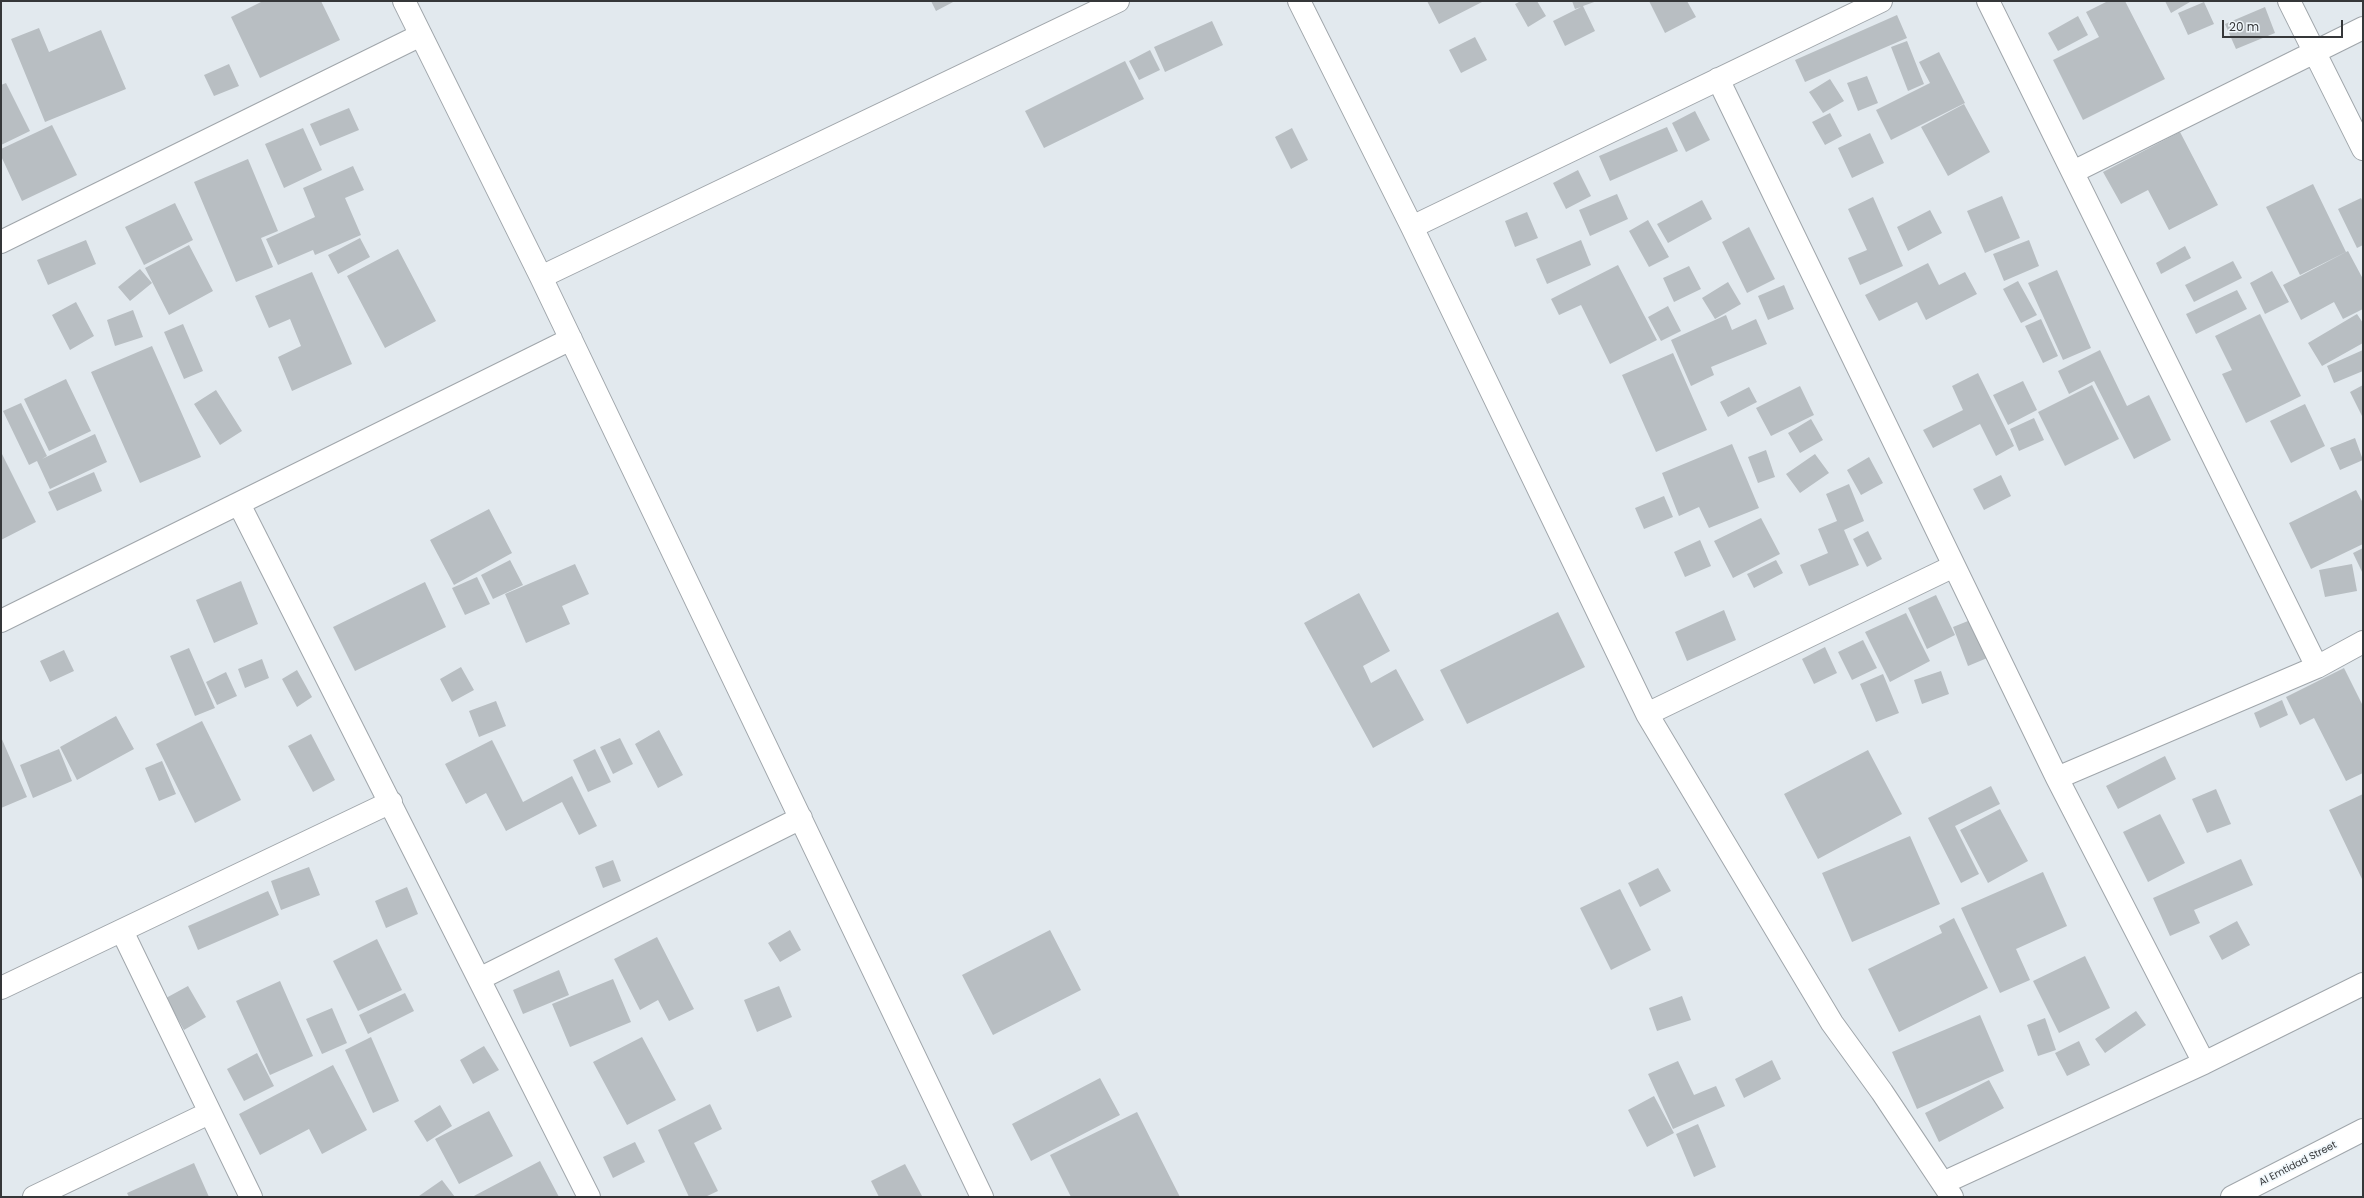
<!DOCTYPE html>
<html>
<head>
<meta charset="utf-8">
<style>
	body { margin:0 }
	#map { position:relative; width:2364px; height:1198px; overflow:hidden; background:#e2e9ee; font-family:Poppins,sans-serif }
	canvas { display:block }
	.frame { position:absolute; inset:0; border:2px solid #353739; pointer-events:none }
	.scale { position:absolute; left:2222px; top:20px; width:121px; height:18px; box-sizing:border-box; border:2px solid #353739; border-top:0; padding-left:5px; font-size:12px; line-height:14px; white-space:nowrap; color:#353739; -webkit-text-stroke:3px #f0f7fb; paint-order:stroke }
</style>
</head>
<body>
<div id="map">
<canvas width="2364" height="1198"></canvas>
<div class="frame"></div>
<div class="scale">20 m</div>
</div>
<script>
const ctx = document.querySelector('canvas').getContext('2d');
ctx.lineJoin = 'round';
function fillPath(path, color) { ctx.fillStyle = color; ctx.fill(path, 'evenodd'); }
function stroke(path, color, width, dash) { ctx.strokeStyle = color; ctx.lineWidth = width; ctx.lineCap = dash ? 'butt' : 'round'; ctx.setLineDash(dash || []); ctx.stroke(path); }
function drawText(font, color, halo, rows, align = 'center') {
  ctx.font = font + ' Poppins,sans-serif'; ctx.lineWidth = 3.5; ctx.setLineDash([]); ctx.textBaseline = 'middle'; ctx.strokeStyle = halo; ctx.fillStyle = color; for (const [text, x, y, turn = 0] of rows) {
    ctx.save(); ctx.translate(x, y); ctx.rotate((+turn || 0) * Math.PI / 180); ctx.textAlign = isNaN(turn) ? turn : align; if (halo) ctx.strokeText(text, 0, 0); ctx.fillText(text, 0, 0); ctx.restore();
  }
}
const building = new Path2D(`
	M263,1h58l19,39 -80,38 -29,-61z
	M931,1h24l-19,10z
	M1427,1h57l-45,23z
	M1521,1h16l9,15 -18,11 -13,-23z
	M1572,1h25l-14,5 12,25 -30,15 -12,-25 28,-14 -6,2z
	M1649,1h38l9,16 -31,16z
	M2108,1h17l40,78 -82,41 -30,-60 46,-23 -13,-25z
	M2165,1h25v1l-19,11z
	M2204,2l10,22 -26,11 -10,-22z
	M2265,7l10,26 -39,16 -11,-25z
	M1897,15l10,23 -102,44 -10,-22z
	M2078,16l10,19 -30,16 -10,-18z
	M1212,21l11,24 -58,27 -11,-25z
	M39,28l10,24 52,-22 25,59 -81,33 -34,-83z
	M1475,37l12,23 -26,13 -12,-23z
	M1907,41l17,43 -16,7 -17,-44z
	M1150,50l10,20 -21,10 -10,-19z
	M1939,52l26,51 -74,37 -15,-30 54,-27 -11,-21z
	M1125,61l19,38 -100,49 -19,-37z
	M229,64l10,22 -25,10 -10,-21z
	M1867,76l11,27 -20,8 -11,-28z
	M1830,79l14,22 -21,12 -14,-21z
	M6,83l24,48 -29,14v-60z
	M1964,104l26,48 -42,24 -27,-49z
	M349,108l10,22 -39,16 -10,-22z
	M1695,111l15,29 -24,12 -14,-29z
	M1830,113l12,23 -17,9 -13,-23z
	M52,125l25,50 -55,26 -21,-45v-7z
	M1667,127l11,24 -68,30 -11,-25z
	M303,128l19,42 -38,18 -19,-44z
	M1292,128l16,32 -17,9 -16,-32z
	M2180,132l38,73 -49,25 -21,-40 -27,14 -18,-32z
	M1870,133l14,30 -32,15 -14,-30z
	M248,159l30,72 -17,7 12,29 -37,15 -42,-100z
	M353,166l11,24 -19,8 16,37 -46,20 -2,-5 -35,15 -12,-26 49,-22 -12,-29z
	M1578,170l13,26 -25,13 -13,-26z
	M2313,184l33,68 -46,23 -34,-68z
	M1617,194l11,25 -38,17 -11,-26z
	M2002,196l18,42 -35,15 -18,-42z
	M1873,197l30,69 -43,19 -12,-27 19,-8 -19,-41z
	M2361,198l2,4v43l-6,3 -19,-39z
	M1702,200l10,19 -44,24 -11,-19z
	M175,203l18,37 -49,25 -19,-38z
	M1930,210l12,23 -34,18 -11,-24z
	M1527,212l11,26 -23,9 -10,-26z
	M1648,220l21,37 -20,10 -20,-36z
	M1749,227l26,52 -28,14 -25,-51z
	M360,238l10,19 -32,17 -10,-19z
	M86,240l10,24 -48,21 -11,-25z
	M1581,240l10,25 -44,19 -11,-25z
	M2029,240l10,26 -35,15 -11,-27z
	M189,245l24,46 -44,24 -24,-47z
	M2185,246l6,12 -30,16 -5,-11z
	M398,249l38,72 -51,27 -38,-72z
	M2348,251l15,28v30l-20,10 -9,-17 -33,18 -18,-35z
	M2233,261l9,17 -48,24 -9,-17z
	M1928,263l11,22 26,-13 12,22 -51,26 -9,-18 -38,19 -14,-26z
	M1618,265l39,75 -47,24 -29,-59 -22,10 -8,-16z
	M1689,266l12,23 -27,13 -11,-24z
	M140,269l12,14 -22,18 -12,-14z
	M2057,270l34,78 -28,12 -35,-77z
	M2272,271l17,31 -24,12 -15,-31z
	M312,272l40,92 -60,27 -14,-34 23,-11 -11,-27 -21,9 -14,-32z
	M2018,281l19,34 -16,8 -18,-34z
	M1728,282l13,22 -26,15 -13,-21z
	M1784,285l10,24 -26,11 -10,-24z
	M2237,290l10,19 -51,25 -10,-20z
	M76,302l18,34 -24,14 -18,-35z
	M1668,306l13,25 -20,10 -13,-24z
	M133,310l10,27 -28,9 -8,-26z
	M2260,314l41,82 -55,27 -24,-49 10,-4 -17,-34z
	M2357,314l6,9v20l-41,23 -14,-23z
	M1726,315l6,15 24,-11 11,25 -56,23 3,8 -23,11 -20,-46z
	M2041,319l17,37 -15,7 -18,-37z
	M183,324l20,47 -19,8 -20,-47z
	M152,346l49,111 -61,26 -49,-111z
	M2100,350l27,56 22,-11 22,45 -37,19 -40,-78 -25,13 -11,-23z
	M2363,350v21l-29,12 -7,-17z
	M1673,353l34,77 -51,22 -34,-77z
	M1978,373l36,73 -18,10 -16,-32 -47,24 -10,-18 40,-20 -11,-24z
	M66,379l25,52 -42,20 -25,-52z
	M2023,381l14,29 -29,15 -15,-30z
	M2092,385l27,54 -54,27 -27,-54z
	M2363,385v33l-13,-26z
	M1800,386l14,29 -43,21 -15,-28z
	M1749,387l8,15 -29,15 -8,-15z
	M216,390l26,41 -22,14 -26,-41z
	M21,403l26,53 -5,3 53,-25 12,28 -57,27 -13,-28 -8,4 -26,-54z
	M2305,404l20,42 -34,17 -21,-42z
	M2034,418l10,22 -25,11 -9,-22z
	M1811,419l12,21 -23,13 -12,-20z
	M2355,438l8,22 -23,10 -10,-22z
	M1732,444l27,64 -50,20 -10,-21 -20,9 -17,-43z
	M1766,450l9,27 -17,6 -10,-26z
	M1,452l35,70 -35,18z
	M1815,454l14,19 -29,20 -14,-19z
	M1869,457l14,26 -22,12 -14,-25z
	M94,472l8,19 -45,20 -9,-19z
	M2001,475l10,21 -27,14 -11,-21z
	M1849,484l15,37 -20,9 15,35 -50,21 -9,-21 28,-12 -10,-24 19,-8 -11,-27z
	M2356,490l7,13v41l-52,25 -22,-46z
	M1664,496l9,21 -29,12 -9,-21z
	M489,509l23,44 -58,32 -24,-45z
	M1761,518l19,36 -47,24 -19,-37z
	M1868,531l14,28 -15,8 -14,-28z
	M1700,540l11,26 -26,11 -11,-25z
	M2363,548v26l-10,-21z
	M510,560l13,25 -30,14 -12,-24z
	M1776,560l7,13 -29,15 -7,-14z
	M575,564l14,30 -27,12 8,18 -44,19 -21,-49z
	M2352,564l5,27 -32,6 -6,-27z
	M477,577l13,27 -25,11 -13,-27z
	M241,581l17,43 -44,19 -18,-43z
	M425,582l21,45 -91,44 -22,-44z
	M1359,593l31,58 -27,15 8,17 25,-14 28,51 -51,28 -69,-125z
	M1936,595l19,40 -28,14 -19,-41z
	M1724,610l12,30 -49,21 -12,-29z
	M1558,612l27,55 -118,57 -27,-54z
	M1906,613l24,48 -40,21 -25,-50z
	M1988,613l16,38 -36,15 -15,-39z
	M1863,640l14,28 -25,12 -14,-28z
	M1825,647l12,26 -23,11 -12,-25z
	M189,648l26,60 -20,8 -25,-60z
	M64,650l10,21 -24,11 -10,-21z
	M262,659l7,19 -24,10 -7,-19z
	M461,667l13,23 -22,12 -12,-23z
	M2344,668l19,38v67l-17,8 -32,-63 -14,7 -14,-28z
	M297,670l15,27 -15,10 -15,-28z
	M1941,671l8,23 -27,10 -8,-24z
	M226,672l11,24 -20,9 -11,-23z
	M1883,674l16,39 -23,9 -16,-38z
	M2282,700l6,15 -28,13 -6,-15z
	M496,701l10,25 -27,11 -10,-26z
	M116,716l18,33 -57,31 -17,-33z
	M202,721l39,79 -46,23 -39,-79z
	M659,730l24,45 -25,13 -23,-44z
	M311,734l24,46 -22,12 -25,-46z
	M1,737l26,60 -26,11z
	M620,738l13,26 -20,10 -13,-27z
	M492,740l31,62 49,-26 25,50 -18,9 -17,-33 -56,29 -20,-38 -20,11 -21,-40z
	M59,749l13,32 -39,17 -13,-33z
	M595,749l16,33 -23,10 -15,-32z
	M1868,750l34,64 -84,45 -34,-65z
	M2165,756l11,23 -58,30 -12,-23z
	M162,761l14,33 -17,7 -14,-33z
	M1991,786l9,18 -45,22 24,48 -18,9 -33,-65z
	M2216,789l15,35 -24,9 -15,-34z
	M2363,794v84l-1,1 -33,-69z
	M2000,809l28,52 -40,22 -28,-53z
	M2160,814l25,49 -37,19 -25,-50z
	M1910,836l30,68 -88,38 -30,-69z
	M2241,859l12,26 -59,25 6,13 -30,13 -17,-38z
	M613,860l8,21 -18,7 -8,-21z
	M309,867l11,28 -39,15 -10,-29z
	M1658,868l13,23 -31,16 -12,-24z
	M2043,872l24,54 -51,23 14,31 -30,13 -39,-85z
	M407,887l11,27 -32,14 -11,-27z
	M1620,889l31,61 -40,20 -31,-62z
	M268,891l11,24 -81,35 -10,-24z
	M1954,918l34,70 -89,44 -31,-63 74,-36 -3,-7z
	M2237,921l13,24 -28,15 -13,-24z
	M790,930l11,20 -21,12 -12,-19z
	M1050,930l31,60 -88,45 -31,-60z
	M657,937l37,72 -25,12 -11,-21 -18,10 -26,-51z
	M377,939l25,51 -44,21 -25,-50z
	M2085,956l25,52 -51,25 -26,-52z
	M559,970l10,25 -46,19 -10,-24z
	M613,979l18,43 -61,25 -18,-43z
	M280,981l33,75 -43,19 -34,-74z
	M188,986l18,31 -22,13 -18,-32z
	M779,986l13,31 -35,15 -13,-32z
	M405,993l9,18 -46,23 -9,-19z
	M1682,996l9,24 -34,11 -8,-23z
	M332,1008l15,35 -25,11 -16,-35z
	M2136,1011l10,14 -41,28 -10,-14z
	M1980,1015l24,56 -87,38 -25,-57z
	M2045,1018l11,32 -18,6 -11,-31z
	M371,1037l28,64 -26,12 -28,-63z
	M642,1037l34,63 -49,25 -34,-63z
	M2079,1041l11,24 -23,11 -12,-23z
	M484,1046l15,24 -26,14 -13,-24z
	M257,1053l17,33 -30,15 -17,-32z
	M1772,1060l9,19 -37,19 -9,-19z
	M1678,1061l16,34 22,-9 9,20 -52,23 -25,-55z
	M333,1065l34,65 -45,24 -13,-25 -49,26 -21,-41z
	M1100,1078l20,37 -89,46 -19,-37z
	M1989,1080l15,28 -65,34 -14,-29z
	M1654,1096l20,37 -27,14 -19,-37z
	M710,1104l12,25 -28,14 24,48 -13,6h-16l-31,-67z
	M440,1105l12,21 -25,16 -13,-21z
	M489,1111l24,45 -54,28 -24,-45z
	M1137,1112l43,85h-109l-21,-42z
	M1698,1124l18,43 -22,10 -18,-43z
	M635,1142l10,20 -32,16 -10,-21z
	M540,1161l19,36h-87z
	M194,1163l15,34h-80l-2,-4z
	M905,1164l17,32 -43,1 -8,-16z
	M442,1180l13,17h-35l-1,-1z`);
const street = new Path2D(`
	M404,1l137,276 441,920
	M1299,1l113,226 235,487 185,309 50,69 70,105
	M1988,1l329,666
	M2289,1l74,148
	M1718,79l339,699 147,285
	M2073,172l290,-144
	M1412,227l469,-226
	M1,242l420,-207
	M541,277l577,-276
	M239,504l350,693
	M1,621l570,-282
	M1647,714l307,-148
	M2057,778l260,-111 46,-25
	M122,931l129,266
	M479,979l322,-161
	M1,988l390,-186
	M1943,1183l261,-120 159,-79
	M34,1197l175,-84`);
const secondary = new Path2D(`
	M2232,1197l131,-67`);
const streetNames = [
	["Al Emtidad Street",2298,1164,-27]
];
fillPath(building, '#b8bec2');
stroke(street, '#a0a6ab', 24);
stroke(secondary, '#a0a6ab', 24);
stroke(street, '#fff', 22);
stroke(secondary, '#fff', 22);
drawText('10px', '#353739', '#f0f7fb', streetNames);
</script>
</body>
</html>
